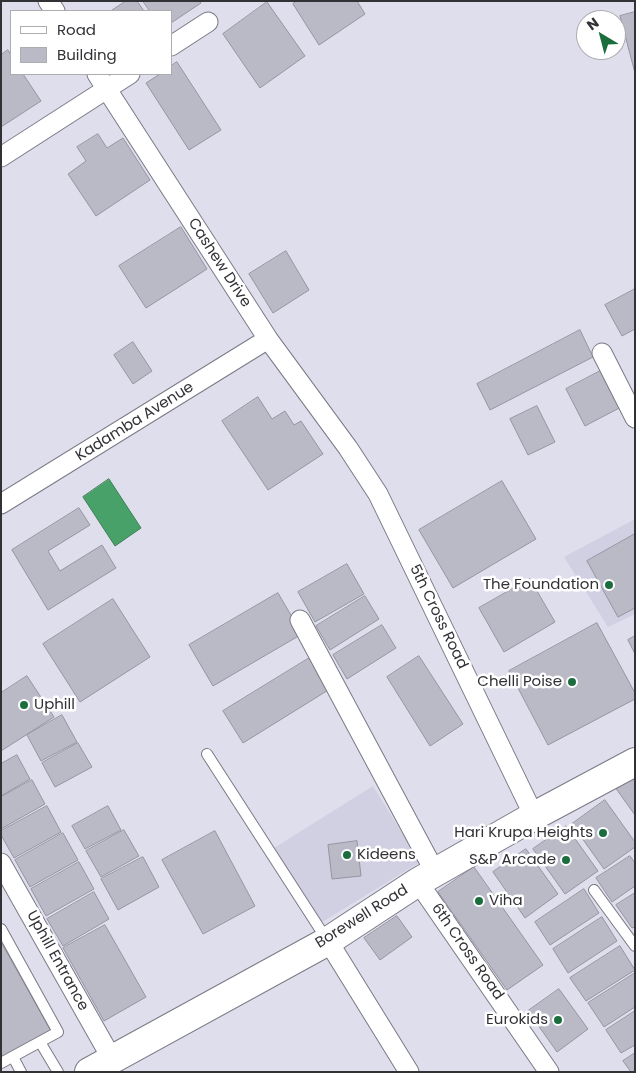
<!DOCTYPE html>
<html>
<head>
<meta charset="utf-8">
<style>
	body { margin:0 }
	#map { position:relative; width:636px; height:1073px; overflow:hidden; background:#dfdeec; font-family:Poppins,sans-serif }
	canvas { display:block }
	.frame { position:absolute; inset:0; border:2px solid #313136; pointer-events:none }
	.legend { position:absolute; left:10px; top:10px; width:162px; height:65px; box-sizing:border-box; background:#fff; border:1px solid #adadaf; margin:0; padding:6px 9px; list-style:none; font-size:15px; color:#313136 }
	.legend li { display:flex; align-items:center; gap:10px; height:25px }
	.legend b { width:25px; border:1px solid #adadaf }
	.north { position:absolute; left:576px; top:10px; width:50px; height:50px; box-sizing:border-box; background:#fff; border:1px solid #adadaf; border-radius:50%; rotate:323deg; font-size:14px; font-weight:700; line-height:20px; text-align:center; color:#313136 }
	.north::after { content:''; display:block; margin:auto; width:18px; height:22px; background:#1b6d3e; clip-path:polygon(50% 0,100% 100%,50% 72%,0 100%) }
</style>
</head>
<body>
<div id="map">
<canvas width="636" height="1073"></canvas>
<div class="frame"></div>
<ul class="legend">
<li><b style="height:6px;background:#fff"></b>Road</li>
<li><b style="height:14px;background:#bab9c6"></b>Building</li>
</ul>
<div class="north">N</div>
</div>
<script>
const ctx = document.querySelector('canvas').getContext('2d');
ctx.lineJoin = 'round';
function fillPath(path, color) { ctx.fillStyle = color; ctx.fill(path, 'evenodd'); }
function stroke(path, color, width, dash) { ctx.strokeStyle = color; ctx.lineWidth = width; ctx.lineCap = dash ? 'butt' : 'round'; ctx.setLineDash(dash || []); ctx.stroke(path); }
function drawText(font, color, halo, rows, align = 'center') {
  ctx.font = font + ' Poppins,sans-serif'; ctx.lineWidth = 5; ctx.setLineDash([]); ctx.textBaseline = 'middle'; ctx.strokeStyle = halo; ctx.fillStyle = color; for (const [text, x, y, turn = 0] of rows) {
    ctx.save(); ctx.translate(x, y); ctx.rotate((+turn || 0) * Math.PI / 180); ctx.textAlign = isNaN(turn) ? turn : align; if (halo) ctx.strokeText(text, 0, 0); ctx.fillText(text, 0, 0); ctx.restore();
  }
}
const built = new Path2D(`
	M635,519v95l-27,13 -44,-70z
	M373,786l47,76 -101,62 -45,-76z`);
const water = new Path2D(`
	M109,479l32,49 -26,18 -32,-49z`);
const building = new Path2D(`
	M126,1h11l7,10h-33z
	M143,1h57l1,2 -30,20v-12h-21z
	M297,1h60l8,13 -46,31 -26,-41z
	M267,2l38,54 -45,32 -37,-54z
	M635,12v61l-15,-57z
	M8,50l3,5v19h12l18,27 -40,26v-72z
	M177,62l44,68 -32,20 -43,-67 14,-9h11v-8z
	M98,134l9,14 16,-10 27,42 -54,36 -28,-42 18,-13 -9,-14z
	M181,227l26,42 -61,39 -27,-42z
	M286,251l23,39 -36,23 -24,-39z
	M635,289v40l-13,7 -17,-31z
	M580,330l13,27 -103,53 -13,-26z
	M133,342l19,29 -19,13 -19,-29z
	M606,368l19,37 -40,21 -19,-37z
	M258,397l14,22 13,-8 9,14 7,-4 22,33 -55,36 -46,-69z
	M537,406l18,36 -27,13 -18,-36z
	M502,481l34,58 -83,49 -34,-58z
	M79,508l11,17 -42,26 12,20 42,-26 14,23 -68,42 -36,-60z
	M635,534v74l-17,9 -31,-56z
	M347,564l17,30 -49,28 -17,-30z
	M530,579l25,43 -51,30 -25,-44z
	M278,593l24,41 -89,52 -24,-41z
	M365,596l14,23 -49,31 -14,-24z
	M113,599l37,58 -70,45 -37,-58z
	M597,623l38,70v6l-87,46 -39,-74z
	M382,625l14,23 -49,31 -14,-24z
	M635,636v18l-7,-14z
	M419,656l44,68 -33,22 -43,-69z
	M311,657l19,32 -87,54 -20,-32z
	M27,676l27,41 -53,34v-58z
	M62,715l15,27 -36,19 -14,-26z
	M78,743l14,24 -37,20 -13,-24z
	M17,755l13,24 -29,17v-32z
	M635,771v44l-23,-32z
	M32,780l13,24 -44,25v-32z
	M605,800l30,42v5l-31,22 -32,-45z
	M47,806l14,26 -47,26 -13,-23v-4z
	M108,806l13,24 -36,19 -13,-23z
	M566,826l32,45 -33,23 -32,-45z
	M124,830l15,26 -38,21 -15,-26z
	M215,831l40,75 -52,28 -41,-74z
	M63,833l15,27 -48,27 -15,-27z
	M357,841l4,35 -29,3 -4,-34z
	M526,849l32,45 -33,24 -32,-46z
	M630,856l5,7v23l-23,16 -16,-24z
	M143,857l16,30 -41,23 -17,-31z
	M79,862l15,27 -48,27 -15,-27z
	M474,867l69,98 -36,25 -69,-98z
	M584,889l15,24 -49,32 -15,-23z
	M94,892l15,27 -46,27 -16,-27z
	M635,893v34l-3,1 -16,-23z
	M397,916l15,21 -32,23 -16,-22z
	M602,917l15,24 -49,32 -15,-24z
	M105,925l41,72 -42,24 -41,-73z
	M1,942l51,91 -51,24z
	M620,946l15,24 -49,31 -16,-23z
	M635,973v34l-31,20 -16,-24z
	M559,989l29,40 -31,23 -29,-41z
	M635,1011v34l-14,8 -15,-23z
	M635,1053v19h-4l-8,-11z`);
const lane = new Path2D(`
	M207,754l120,186
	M594,890l41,56
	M1,929l57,103 -57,31
	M40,1042l18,30
	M13,1057l8,15`);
const street = new Path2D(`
	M48,1l7,10
	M171,46l37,-24
	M97,74l171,265 80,109 30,46 156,322
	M1,157l129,-83
	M602,353l33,65
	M1,504l267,-165
	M300,620l135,252
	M1,863l111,196
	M418,882l131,190
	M328,941l81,131`);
const secondary = new Path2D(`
	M89,1072l239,-131 90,-59 116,-66 101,-54`);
const markers = [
	[609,585,5,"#1b6d3e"],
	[572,682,5,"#1b6d3e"],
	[24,705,5,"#1b6d3e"],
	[603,833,5,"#1b6d3e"],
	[347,855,5,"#1b6d3e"],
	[566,860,5,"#1b6d3e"],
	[479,901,5,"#1b6d3e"],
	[558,1020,5,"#1b6d3e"]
];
const streetNames = [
	["Cashew Drive",219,263,57],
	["Kadamba Avenue",135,422,-32],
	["5th Cross Road",438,617,64],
	["Borewell Road",362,917,-32],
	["6th Cross Road",467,952,55],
	["Uphill Entrance",57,961,61]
];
const poiNames = [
	["The Foundation",599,585],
	["Chelli Poise",562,682],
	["Uphill",34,705,"left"],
	["Hari Krupa Heights",593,833],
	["Kideens",357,855,"left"],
	["S&P Arcade",556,860],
	["Viha",489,901,"left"],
	["Eurokids",548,1020]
];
fillPath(built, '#d1d0e3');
fillPath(water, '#47a169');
stroke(water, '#407f5a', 1);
fillPath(building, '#bab9c6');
stroke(building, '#9594a1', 1);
stroke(lane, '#7a7985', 12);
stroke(street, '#7a7985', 21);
stroke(secondary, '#7a7985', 30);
stroke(lane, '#fff', 10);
stroke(street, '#fff', 19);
stroke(secondary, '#fff', 28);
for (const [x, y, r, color] of markers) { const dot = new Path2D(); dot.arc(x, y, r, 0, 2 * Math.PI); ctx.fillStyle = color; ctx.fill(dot); stroke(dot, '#fff', 2); }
drawText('15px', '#313136', '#fff', streetNames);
drawText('15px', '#313136', '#fff', poiNames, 'right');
</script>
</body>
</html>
